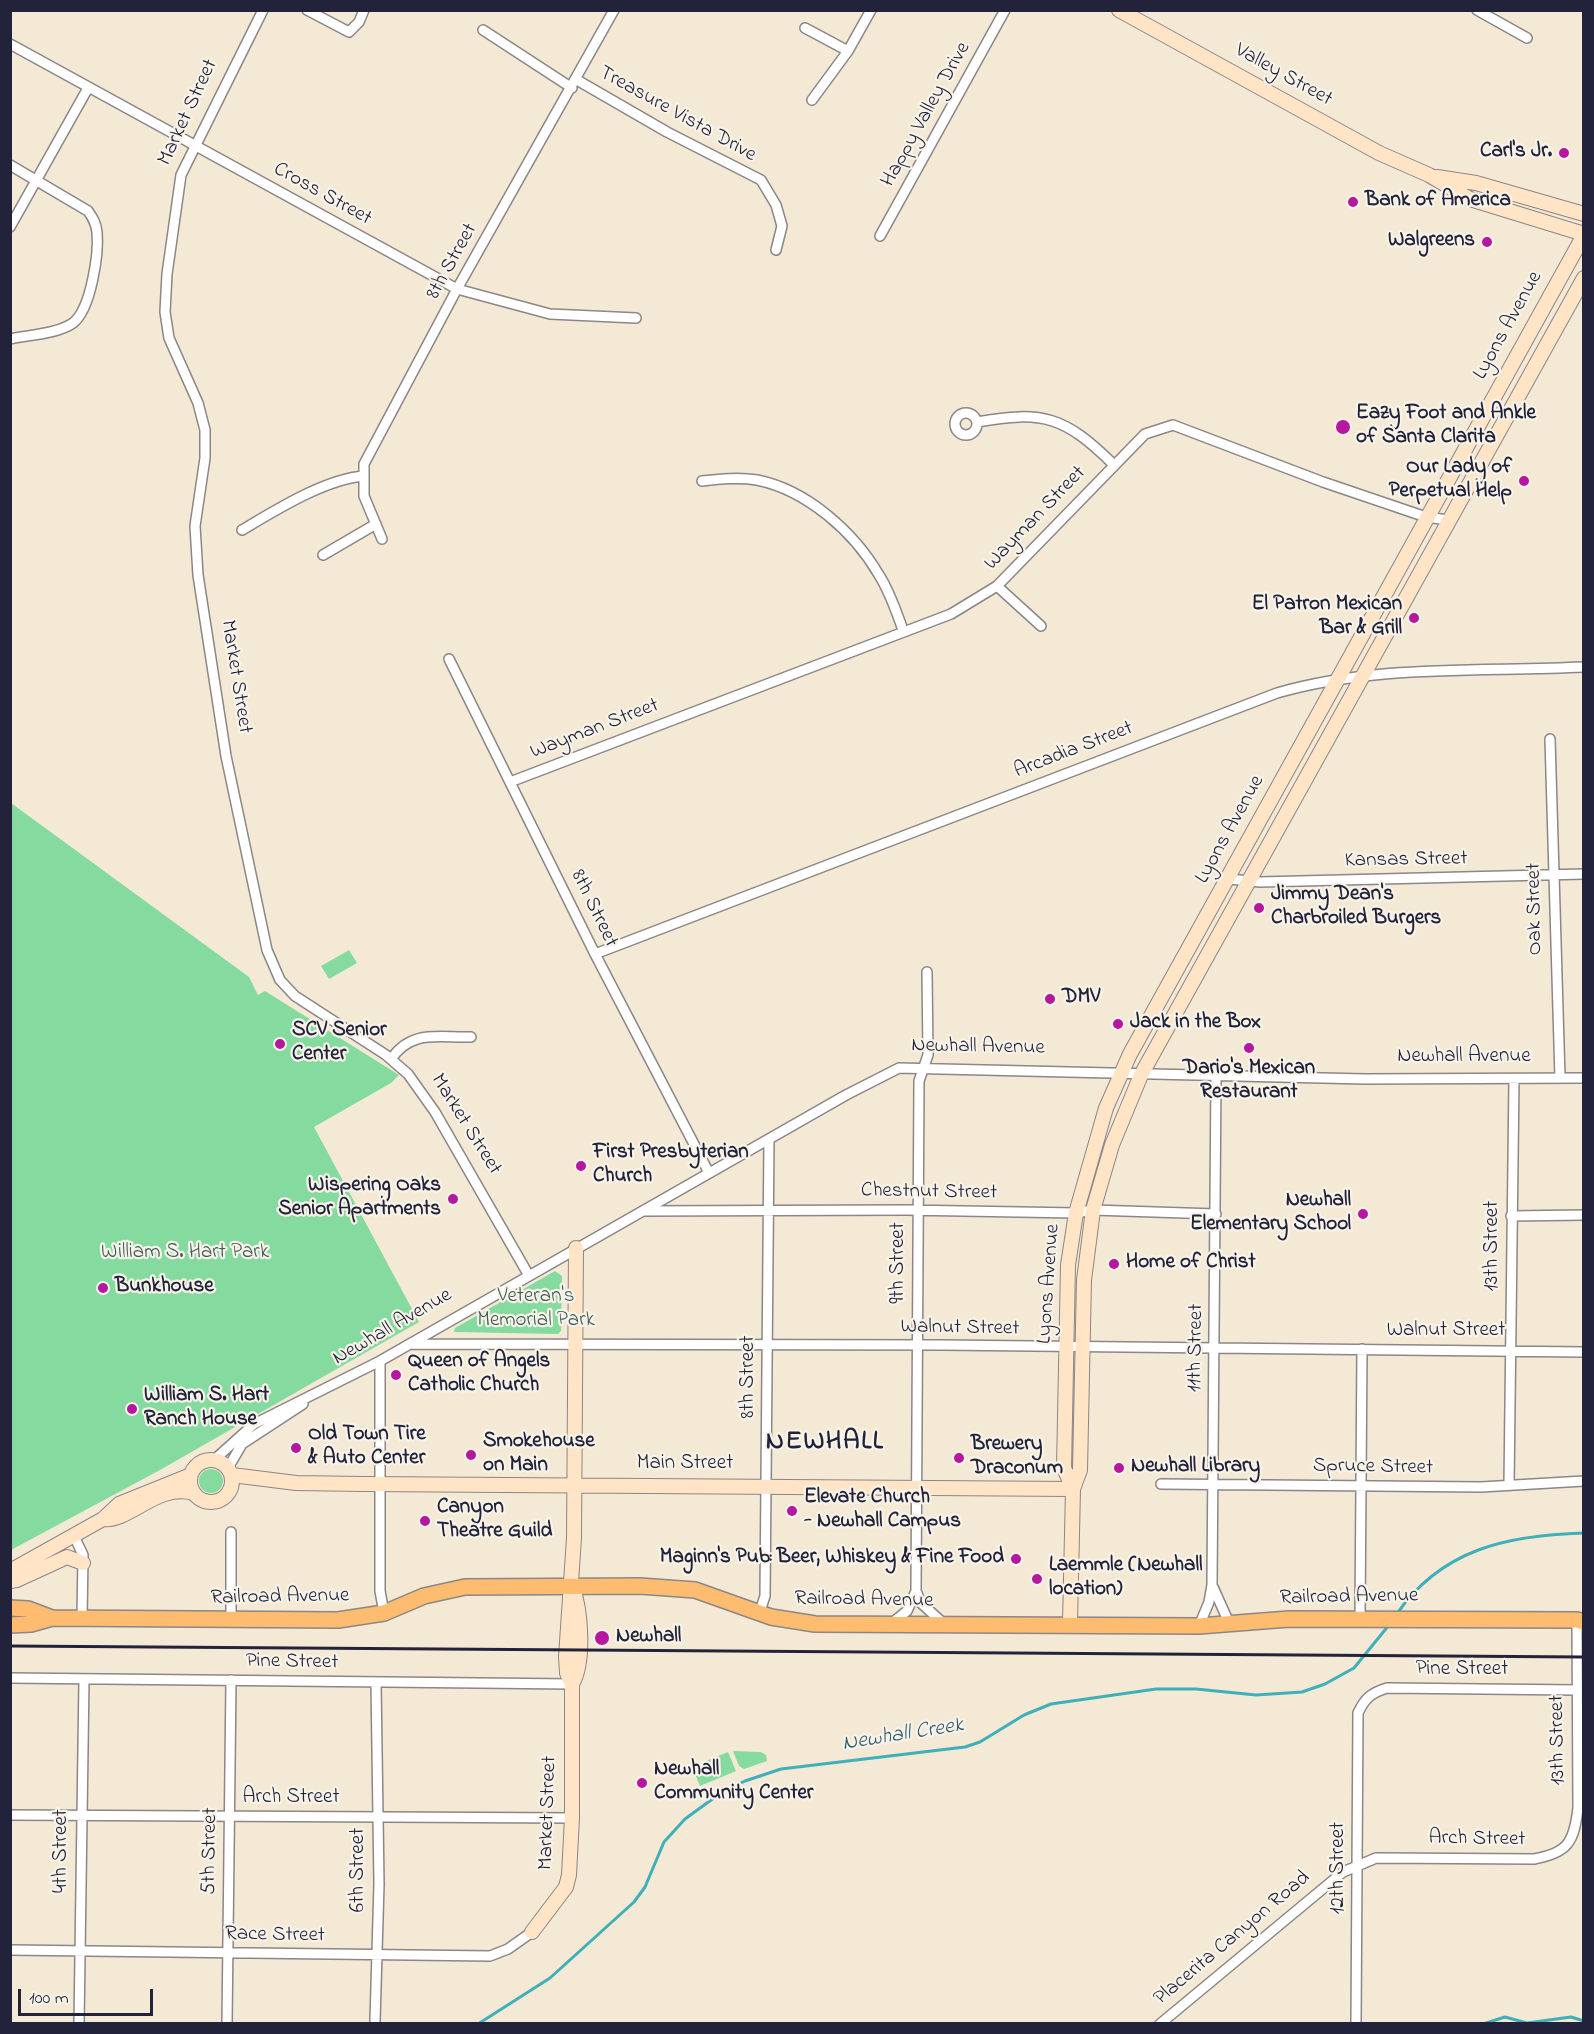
<!DOCTYPE html>
<html>
<head>
<meta charset="utf-8">
<style>
	body { margin:0 }
	#map { position:relative; width:1594px; height:2034px; overflow:hidden; background:#f4e9d4; font-family:"Indie Flower",sans-serif }
	canvas { display:block }
	.frame { position:absolute; inset:0; border:12px solid #22223b; pointer-events:none }
	.scale { position:absolute; left:18px; top:1989px; width:135px; height:27px; box-sizing:border-box; border:3px solid #22223b; border-top:0; padding-left:8px; font-size:18px; line-height:21px; white-space:nowrap; color:#22223b; -webkit-text-stroke:4px #f7f3e8; paint-order:stroke }
</style>
</head>
<body>
<div id="map">
<canvas width="1594" height="2034"></canvas>
<div class="frame"></div>
<div class="scale">100 m</div>
</div>
<script>
const ctx = document.querySelector('canvas').getContext('2d');
ctx.lineJoin = 'round';
function fillPath(path, color) { ctx.fillStyle = color; ctx.fill(path, 'evenodd'); }
function stroke(path, color, width, dash) { ctx.strokeStyle = color; ctx.lineWidth = width; ctx.lineCap = dash ? 'butt' : 'round'; ctx.setLineDash(dash || []); ctx.stroke(path); }
function drawText(font, color, halo, rows, align = 'center') {
  ctx.font = font + ' "Indie Flower",sans-serif'; ctx.lineWidth = 4.5; ctx.setLineDash([]); ctx.textBaseline = 'middle'; ctx.strokeStyle = halo; ctx.fillStyle = color; for (const [text, x, y, turn = 0] of rows) {
    ctx.save(); ctx.translate(x, y); ctx.rotate((+turn || 0) * Math.PI / 180); ctx.textAlign = isNaN(turn) ? turn : align; if (halo) ctx.strokeText(text, 0, 0); ctx.fillText(text, 0, 0); ctx.restore();
  }
}
const green = new Path2D(`
	M11,803l238,174 9,18 7,-4 134,84 -8,8 -77,44 105,195 -259,148 -149,80z
	M349,950l8,13 -28,16 -8,-13z
	M555,1271l7,5 -1,55 -3,3 -104,-2 1,-4z
	M199 1481a12 12 0 1 1 24 0a12 12 0 1 1-24 0Z
	M733,1751l28,1 5,3 1,6 -23,8 -5,-3z
	M728,1752l8,19 -36,15 -8,-19z`);
const stream = new Path2D(`
	M1396,1615c45,-66 112,-80 188,-82
	M478,2024l72,-46 84,-76 11,-15 19,-45 21,-23 37,-27 23,-11 36,-12 184,-22 15,-5 44,-27 27,-11 105,-15h40l60,6 46,-3 23,-8 29,-16 35,-43
	M1483,2024l22,-7 22,6 44,-6 13,4`);
const street = new Path2D(`
	M263,10l-82,165 -14,99 -2,38 4,26 29,65 7,27v28l-10,68 3,49 28,181 41,194 13,30 15,16 91,59 22,19 27,38 93,162
	M307,10l42,22 10,-10 5,-12
	M1477,10l50,28
	M805,28l43,23
	M483,30l89,58
	M10,44l447,245 93,25 86,4
	M577,80l90,52 94,48 15,25 6,21 -6,24
	M812,100l36,-49 23,-41
	M10,165l78,46c5,7 8,12 9,21 2,22 -6,77 -24,91 -16,11 -44,12 -63,16
	M10,227l78,-139
	M880,236l125,-226
	M955 424a11 11 0 1 1 22 0a11 11 0 1 1-22 0Z
	M977,422c67,-12 88,-5 136,42
	M702,481c18,-2 37,-4 55,-1 50,10 97,52 122,95 11,17 17,36 24,55
	M242,530c34,-20 83,-51 122,-54
	M382,539l-18,-43v-32l93,-175 157,-279
	M323,555l53,-31
	M997,586l44,40
	M449,659l146,295 114,219
	M1550,739l10,339
	M510,782l441,-168 46,-28 148,-152 28,-9 150,57 103,35 22,3
	M1229,879l31,3 324,-8
	M595,954l682,-261c100,-29 204,-21 307,-26
	M391,1059c21,-30 47,-21 80,-22
	M643,1211l263,-1 170,3 17,-3 123,4
	M1511,1216l73,-1
	M410,1344l531,1 643,7
	M380,1361v230l4,22
	M214,1460l40,-36 126,-63 466,-266 53,-27 466,11 219,-1
	M228,1468l14,-24 61,-40
	M1161,1484l320,3 103,-6
	M1509,1485l5,-406
	M74,1536l9,19 -1,64
	M1213,1587l17,38
	M916,1591l5,12 22,20
	M759,1614l6,-18 4,-457
	M1360,1618l2,-269
	M231,1620v-88
	M892,1623l15,-12 9,-20 3,-510 9,-26 -1,-83
	M1199,1626l10,-24 3,-17 4,-509
	M10,1678l562,6
	M10,1815l562,3
	M10,1950l480,6 18,-7 24,-17
	M375,2021l4,-137 -3,-201
	M79,2024l5,-345
	M227,2024l4,-344
	M1160,2024l183,-152 33,-14 158,1c34,-6 40,-17 44,-51l-1,-188
	M1356,2024l2,-311c7,-15 13,-20 29,-25l190,2`);
const secondary = new Path2D(`
	M1119,10l260,143 50,22 41,24 114,35
	M1437,177l39,6 108,31
	M190 1481a21 21 0 1 1 42 0a21 21 0 1 1-42 0Z
	M232,1475l64,8 68,1 709,5
	M1073,1489l-9,-21 4,-203 8,-52 30,-105 24,-54 454,-819
	M103,1519c25,4 55,-37 91,-26
	M10,1571l93,-52 16,-15 72,-29
	M10,1581l7,-1 50,-23 16,6
	M1070,1623l3,-134 7,-19 4,-190 9,-70 19,-65 29,-70 443,-797
	M572,1684l-5,-11 -1,-16 8,-119 2,-290
	M532,1932l34,-45 3,-12 3,-57v-134c13,-22 9,-75 0,-98`);
const primary = new Path2D(`
	M10,1608l18,1 24,9
	M10,1625l21,-1 21,-6 286,2 46,-7 40,-17 41,-9 175,-1 55,4 76,27 44,7 384,2 90,-7 288,1 7,2`);
const rail = new Path2D(`
	M10,1646l1574,11`);
const markers = [
	[1564,153,6,"#b5179e"],
	[1353,202,6,"#b5179e"],
	[1487,242,6,"#b5179e"],
	[1343,427,8,"#b5179e"],
	[1524,481,6,"#b5179e"],
	[1414,618,6,"#b5179e"],
	[1259,908,6,"#b5179e"],
	[1050,999,6,"#b5179e"],
	[1118,1024,6,"#b5179e"],
	[280,1044,6,"#b5179e"],
	[1249,1048,6,"#b5179e"],
	[581,1166,6,"#b5179e"],
	[453,1199,6,"#b5179e"],
	[1363,1214,6,"#b5179e"],
	[1114,1264,6,"#b5179e"],
	[103,1288,6,"#b5179e"],
	[396,1375,6,"#b5179e"],
	[132,1409,6,"#b5179e"],
	[296,1448,6,"#b5179e"],
	[471,1455,6,"#b5179e"],
	[959,1458,6,"#b5179e"],
	[1119,1468,6,"#b5179e"],
	[792,1511,6,"#b5179e"],
	[425,1521,6,"#b5179e"],
	[1016,1559,6,"#b5179e"],
	[1037,1579,6,"#b5179e"],
	[602,1638,8,"#b5179e"],
	[642,1783,6,"#b5179e"]
];
const streetNames = [
	["Valley Street",1283,76,29],
	["Market Street",189,113,-65],
	["Treasure Vista Drive",677,115,29],
	["Happy Valley Drive",927,115,-61],
	["Cross Street",322,195,29],
	["8th Street",453,262,-61],
	["Lyons Avenue",1509,326,-61],
	["Wayman Street",1036,519,-46],
	["Market Street",235,677,81],
	["Wayman Street",595,730,-21],
	["Arcadia Street",1074,751,-21],
	["Lyons Avenue",1231,830,-61],
	["Kansas Street",1406,861,-1],
	["8th Street",593,909,64],
	["Oak Street",1536,909,-91],
	["Newhall Avenue",978,1048,1],
	["Newhall Avenue",1464,1058],
	["Market Street",465,1125,58],
	["Chestnut Street",929,1193,1],
	["13th Street",1494,1246,-90],
	["9th Street",900,1263,-90],
	["Lyons Avenue",1050,1284,-86],
	["Newhall Avenue",393,1328,-30],
	["Walnut Street",960,1329,1],
	["Walnut Street",1446,1332],
	["11th Street",1197,1348,-89],
	["8th Street",750,1377,-90],
	["Main Street",685,1465],
	["Spruce Street",1373,1468,1],
	["Railroad Avenue",280,1598,-1],
	["Railroad Avenue",1349,1598,-1],
	["Railroad Avenue",864,1601,1],
	["Pine Street",292,1663,1],
	["Pine Street",1462,1671],
	["13th Street",1559,1740,-91],
	["Arch Street",291,1799],
	["Market Street",549,1813,-88],
	["Arch Street",1477,1840,1],
	["4th Street",63,1851,-90],
	["5th Street",211,1851,-89],
	["12th Street",1340,1868,-90],
	["6th Street",360,1870,-90],
	["Race Street",275,1936,1],
	["Placerita Canyon Road",1233,1939,-40]
];
const poiNames = [
	["Carl's Jr.",1552,153,"right"],
	["Bank of America",1365,202],
	["Walgreens",1475,242,"right"],
	["Eazy Foot and Ankle",1356,415],
	["of Santa Clarita",1356,439],
	["Our Lady of",1512,469,"right"],
	["Perpetual Help",1512,493,"right"],
	["El Patron Mexican",1402,606,"right"],
	["Bar & Grill",1402,630,"right"],
	["Jimmy Dean's",1271,896],
	["Charbroiled Burgers",1271,920],
	["DMV",1062,999],
	["Jack in the Box",1130,1024],
	["SCV Senior",292,1032],
	["Center",292,1056],
	["Dario's Mexican",1249,1070,"center"],
	["Restaurant",1249,1094,"center"],
	["First Presbyterian",593,1154],
	["Church",593,1178],
	["Wispering Oaks",441,1187,"right"],
	["Senior Apartments",441,1211,"right"],
	["Newhall",1351,1202,"right"],
	["Elementary School",1351,1226,"right"],
	["Home of Christ",1126,1264],
	["Bunkhouse",115,1288],
	["Queen of Angels",408,1363],
	["Catholic Church",408,1387],
	["William S. Hart",144,1397],
	["Ranch House",144,1421],
	["Old Town Tire",308,1436],
	["& Auto Center",308,1460],
	["Smokehouse",483,1443],
	["on Main",483,1467],
	["Brewery",971,1446],
	["Draconum",971,1470],
	["Newhall Library",1131,1468],
	["Elevate Church",804,1499],
	["- Newhall Campus",804,1523],
	["Canyon",437,1509],
	["Theatre Guild",437,1533],
	["Maginn's Pub: Beer, Whiskey & Fine Food",1004,1559,"right"],
	["Laemmle (Newhall",1049,1567],
	["location)",1049,1591],
	["Newhall",616,1638],
	["Newhall",654,1771],
	["Community Center",654,1795]
];
const parkNames = [
	["William S. Hart Park",185,1254],
	["Veteran's",536,1298],
	["Memorial Park",536,1322]
];
const waterNames = [
	["Newhall Creek",903,1736,-9]
];
const districtNames = [
	["NEWHALL",825,1444]
];
fillPath(green, '#85db9f');
stroke(stream, '#3fafb9', 3);
stroke(street, '#8b8688', 12);
stroke(secondary, '#8b8688', 16);
stroke(primary, '#8b8688', 18);
stroke(street, '#fff', 9);
stroke(secondary, '#ffe4c6', 14);
stroke(primary, '#febc70', 15);
stroke(rail, '#22223b', 3);
for (const [x, y, r, color] of markers) { const dot = new Path2D(); dot.arc(x, y, r, 0, 2 * Math.PI); ctx.fillStyle = color; ctx.fill(dot); stroke(dot, '#f7f3e8', 2); }
drawText('21px', '#22223b', '#f7f3e8', streetNames);
drawText('bold 21px', '#22223b', '#f7f3e8', poiNames, 'left');
drawText('21px', '#405a59', '#f7f3e8', parkNames);
drawText('italic 22px', '#2e5a6d', '#f7f3e8', waterNames);
ctx.letterSpacing = '1.5px';
drawText('bold 27px', '#22223b', '#f7f3e8', districtNames);
ctx.letterSpacing = '0px';
</script>
</body>
</html>
